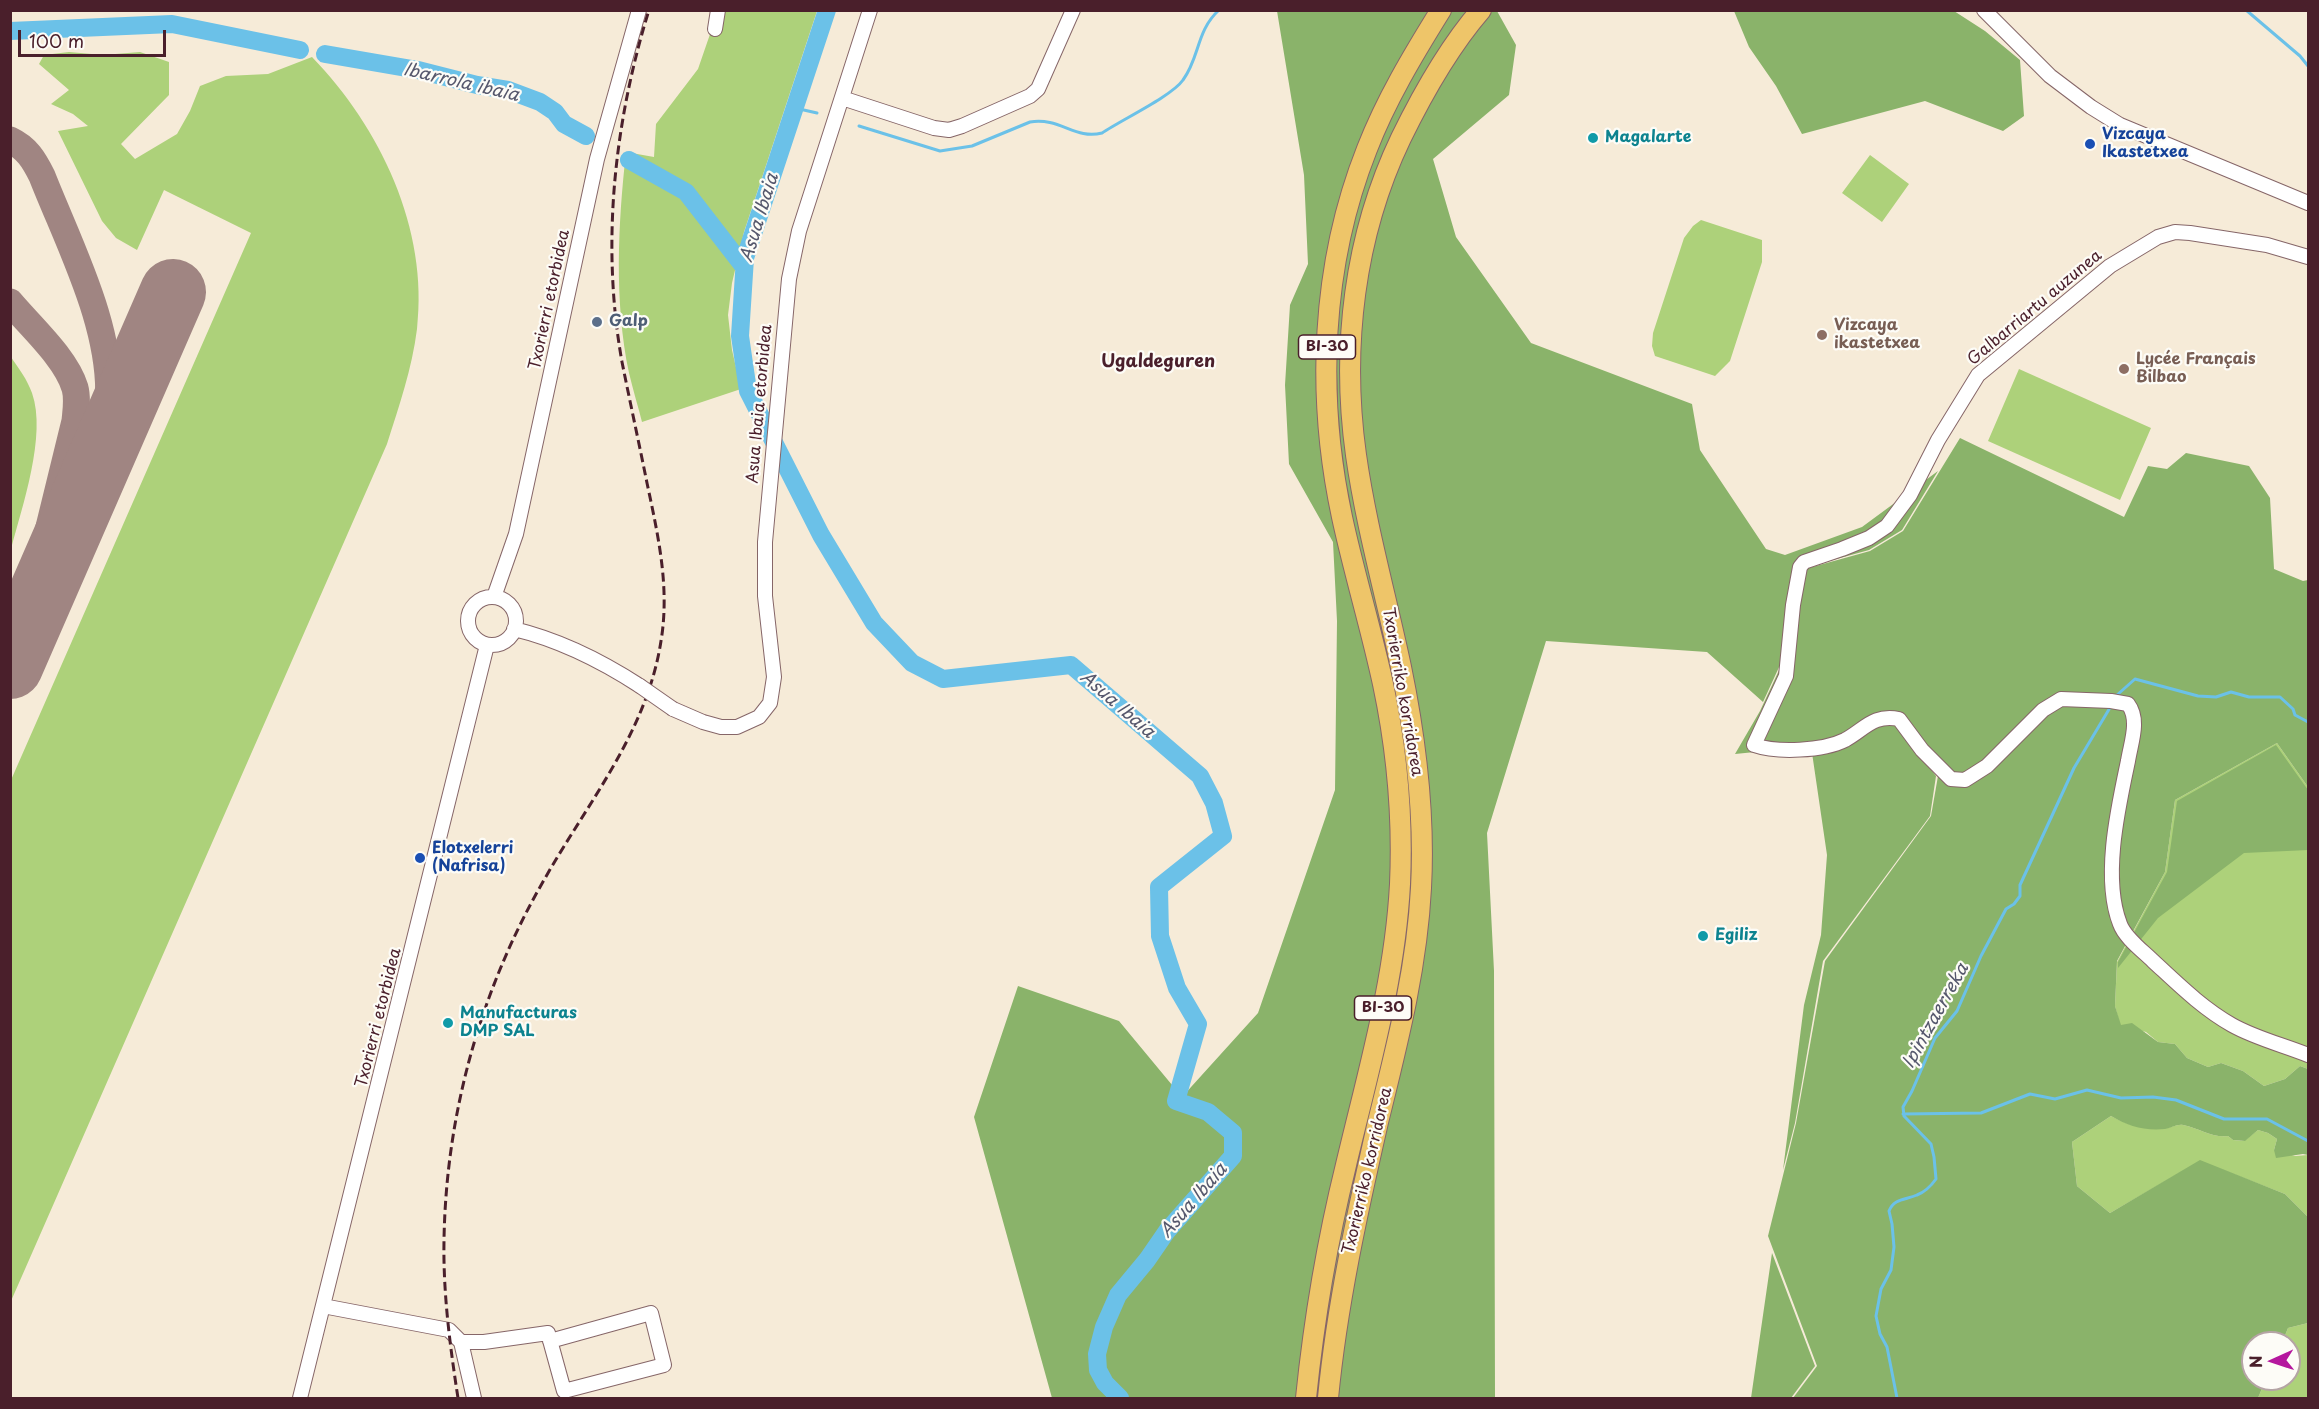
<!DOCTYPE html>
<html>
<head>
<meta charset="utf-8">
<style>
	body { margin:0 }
	#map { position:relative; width:2319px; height:1409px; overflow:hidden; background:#f6ebd8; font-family:"Playpen Sans",sans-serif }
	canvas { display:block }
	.frame { position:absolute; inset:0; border:12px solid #4a1f2b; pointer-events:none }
	.north { position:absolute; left:2241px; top:1331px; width:60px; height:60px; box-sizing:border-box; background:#fdfcf7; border:2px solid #b5a4a5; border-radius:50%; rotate:267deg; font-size:16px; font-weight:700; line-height:24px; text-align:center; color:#4a1f2b }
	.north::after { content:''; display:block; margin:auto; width:21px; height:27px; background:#b5179e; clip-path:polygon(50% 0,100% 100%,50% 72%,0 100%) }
	.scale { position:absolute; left:18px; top:30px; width:148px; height:27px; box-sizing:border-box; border:3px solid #4a1f2b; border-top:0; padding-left:8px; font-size:18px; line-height:21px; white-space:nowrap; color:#4a1f2b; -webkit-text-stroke:4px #fdfcf7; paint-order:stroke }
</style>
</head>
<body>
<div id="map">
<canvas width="2319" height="1409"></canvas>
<div class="frame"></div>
<div class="north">N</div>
<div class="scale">100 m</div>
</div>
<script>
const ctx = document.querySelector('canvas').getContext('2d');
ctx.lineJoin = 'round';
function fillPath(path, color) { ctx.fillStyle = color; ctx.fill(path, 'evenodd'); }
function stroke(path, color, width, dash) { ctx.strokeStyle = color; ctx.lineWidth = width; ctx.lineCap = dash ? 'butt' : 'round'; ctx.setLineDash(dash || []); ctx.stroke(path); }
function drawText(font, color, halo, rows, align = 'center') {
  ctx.font = font + ' "Playpen Sans",sans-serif'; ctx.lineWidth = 4.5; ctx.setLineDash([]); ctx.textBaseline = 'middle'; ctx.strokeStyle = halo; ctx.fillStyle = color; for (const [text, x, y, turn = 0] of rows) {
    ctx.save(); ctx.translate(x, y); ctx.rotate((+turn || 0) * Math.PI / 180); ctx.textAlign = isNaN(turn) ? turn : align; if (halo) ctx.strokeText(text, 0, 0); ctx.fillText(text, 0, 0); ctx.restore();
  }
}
const green = new Path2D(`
	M718,11h99l-73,221 -12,51 -4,32 4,35 9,39 -99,33c-4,-16 -9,-32 -13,-49 -15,-72 -11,-149 -3,-221l28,5 2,-33 42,-55z
	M69,52l34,3 37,-3 29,10v33l-48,49 14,15 42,-25 13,-23 10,-25 26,-10 42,-2 44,-17c68,70 117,172 105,272 -5,40 -18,77 -30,115l-376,857v-521l240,-547 -87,-43 -27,60 -21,-12 -14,-17 -44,-90 30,-5 -15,-12 -22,-10 18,-14 -30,-26 5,-9z
	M1870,155l39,29 -27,38 -40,-29z
	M1701,220l61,20v22l-32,99 -15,15 -60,-20 -3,-10 1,-13 31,-95 9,-12z
	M11,357c8,12 16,22 21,36 15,42 -10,114 -21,156z
	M2019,369l132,59 -31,72 -132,-59z
	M2277,743l31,44v282l-8,-3 -15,13 -21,7 -21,-15 -22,-8 -13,4 -21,-9 -12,-14 -17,-2 -12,-10 -26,-7 -5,-19 2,-44 48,-90 10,-72z
	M2111,1116c18,10 33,13 54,12 6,0 12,-4 18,-3 16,3 29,13 45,11l5,4 11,1 14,-11 10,3 9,6 -3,11 21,6 13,-1v62l-23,-23 -85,-33 -90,52 -33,-27 -5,-44z
	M2308,1323v75h-50l8,-19h23v-36h-7l6,-15z`);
const forest = new Path2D(`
	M1277,11h220l19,34 -7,50 -76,64 23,78 75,106 161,61 8,46 66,99 19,6 77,-28 76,-56 -36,59 -33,20 -65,18 -24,97 -17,37 -56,-50 -161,-11 -59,192 7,138 1,427h-443l-78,-281 44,-131 101,35 63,76 76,-84 77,-223 2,-169 -4,-79 -44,-78 -4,-79 5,-80 18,-41 -4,-89z
	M1734,11h220l31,20 35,29 4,56 -21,15 -78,-30 -123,33 -26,-48 -27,-39z
	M1960,438l164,79 24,-51 19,3 19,-16 63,13 21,32 4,71 29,12 5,-1v207l-31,-44 -102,57 -10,72 -48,89 -2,45 6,19 11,-2 26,19 17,2 12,14 21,9 13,-4 22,8 21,15 21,-7 15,-13 8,3v86l-5,-1 -27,4 -2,-8 3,-11 -9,-6 -10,-3 -13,11 -12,-1 -5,-4c-16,2 -29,-8 -45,-11 -6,-1 -12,3 -18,4 -21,2 -37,-3 -54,-13l-39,26 5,44 33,27 90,-53 85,34 23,23v106l-20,5 -6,15h-29v36h13l-8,19h-465l24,-32 -49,-130 28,-113 29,-162 106,-145 7,-40 -47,-59 -47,19 -59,13 -50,5 25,-43 21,-45 24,-97 65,-18 33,-20z
	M1891,719l45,57 -6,40 -107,145 -28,162 -12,47 21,-165 17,-70 6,-80 -16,-109z
	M2276,745l32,45v60l-64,3 -86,65 -40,50v-6l49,-90 10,-71z
	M1772,1253l43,113 -24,32h-40z`);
const stream = new Path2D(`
	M2246,10l54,46 8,10
	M795,108l22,5
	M859,126l81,25 32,-5 58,-24c30,-5 45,18 72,11 19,-13 70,-37 81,-53 17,-23 13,-49 36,-70
	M2117,695l18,-16 63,17 18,1 15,-5 18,5h31l13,12 2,6 13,7
	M1903,1114l78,-1 49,-19 25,5 32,-9 34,8 32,-1 23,3 48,19h43l41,22
	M1897,1398l-10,-51 -7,-13 -4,-18 5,-27 10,-19 3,-23 -2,-23 -3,-13c5,-13 17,-11 28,-16 8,-3 14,-9 19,-16l-2,-22 -3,-13 -27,-28 -1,-9 9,-16 23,-53 22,-27 24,-55 25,-47 8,-5 6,-8v-11l54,-117 37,-62`);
const river = new Path2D(`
	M827,10l-82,248 -5,78 8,55 73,144 53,88 38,40 31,16 128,-14 129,111 14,27 9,33 -64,51 1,49 17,52 21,36 -22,77 32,11 25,21v23l-66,75 -20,29 -29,35 -14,32 -7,27 1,16 7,13 15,15
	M10,31l162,-7 128,26
	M325,54l93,16 59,15 31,5 32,12 15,10 9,12 22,12
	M629,160l57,32 58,75`);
const taxiway = new Path2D(`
	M10,140c17,8 24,20 32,36 27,69 73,155 66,231 -3,30 -14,59 -23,88
	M10,302c21,25 56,56 65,86 3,11 1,22 0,33l-49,200 -16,43`);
const runway = new Path2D(`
	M10,666l163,-374`);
const minor = new Path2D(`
	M1984,10l66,66 41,31 29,18 188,78
	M715,29l3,-19
	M842,98l92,30 15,2 13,-4 68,-30 8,-7 35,-79
	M2308,257l-41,-12 -77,-12 -15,-1 -17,5 -48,29 -132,109 -40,65 -28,55 -23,31 -18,12 -27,11 -38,13 -4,5 -7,38 -7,71 -32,69c23,8 69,6 91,-5 20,-11 28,-26 54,-21l23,31 29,29 14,1 22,-14 56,-56 18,-11 50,2 17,3c12,16 3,38 0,57 -10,47 -26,117 -8,163 5,14 23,27 33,37 25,23 49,47 79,64 23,13 51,20 76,30
	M494,597l22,-63 81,-375 42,-149
	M468 621a24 24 0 1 1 48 0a24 24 0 1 1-48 0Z
	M514,629c46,11 86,31 126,57
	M673,709l30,13 18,5h16l22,-10 11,-14 4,-26 -9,-81v-54l24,-263 10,-48 71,-221
	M323,1306l126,24 12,12 13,56
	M461,1342h23l64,-9 16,58 100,-26 -13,-52 -101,28
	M300,1398l187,-753`);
const highway = new Path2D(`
	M1306,1398c8,-78 21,-156 40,-233 22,-93 49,-185 54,-281 3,-67 -3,-134 -17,-200 -12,-56 -29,-111 -41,-167 -26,-121 -21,-252 25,-368 19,-49 46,-94 74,-139
	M1328,1398c9,-93 29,-184 50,-276 19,-77 39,-154 43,-234 4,-74 -5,-148 -20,-221 -15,-71 -35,-141 -45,-212 -15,-107 -2,-219 45,-317 22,-45 47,-90 80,-128`);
const rail = new Path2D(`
	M458,1398c-8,-52 -15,-105 -14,-158 2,-127 37,-251 100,-360 44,-78 103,-148 117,-239 9,-54 -3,-106 -14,-158 -8,-40 -17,-81 -25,-121 -21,-117 -8,-239 27,-352`);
const minorBridge = new Path2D(`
	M640,686l33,23`);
const markers = [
	[1593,138,6,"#0f9aa8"],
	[2090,144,6,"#1a4fb4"],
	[597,322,6,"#5c6f8a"],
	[1822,335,6,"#8d6e63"],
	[2124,369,6,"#8d6e63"],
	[420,858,6,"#1a4fb4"],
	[1703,936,6,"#0f9aa8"],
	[448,1023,6,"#0f9aa8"]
];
const shields = [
	[1327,347,57],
	[1383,1008,57]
];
const shieldNames = [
	["BI-30",1327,347],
	["BI-30",1383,1008]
];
const transitNames = [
	["Vizcaya",2102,135],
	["Ikastetxea",2102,153],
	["Elotxelerri",432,849],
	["(Nafrisa)",432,867]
];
const cultureNames = [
	["Magalarte",1605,138],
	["Egiliz",1715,936],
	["Manufacturas",460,1014],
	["DMP SAL",460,1032]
];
const streetNames = [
	["Txorierri etorbidea",550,300,-78],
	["Galbarriartu auzunea",2035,308,-40],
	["Asua Ibaia etorbidea",760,404,-85],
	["Txorierriko korridorea",1402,692,80],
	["Txorierri etorbidea",379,1018,-76],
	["Txorierriko korridorea",1368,1171,-77]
];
const serviceNames = [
	["Galp",609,322]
];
const educationNames = [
	["Vizcaya",1834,326],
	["ikastetxea",1834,344],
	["Lycée Français",2136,360],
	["Bilbao",2136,378]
];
const waterNames = [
	["Ibarrola ibaia",461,83,13],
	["Asua Ibaia",760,218,-73],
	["Asua Ibaia",1117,705,41],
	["Ipintzaerreka",1936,1016,-61],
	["Asua Ibaia",1194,1201,-49]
];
const neighbourhoodNames = [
	["Ugaldeguren",1158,362]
];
fillPath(green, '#add17a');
fillPath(forest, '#8ab36a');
stroke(stream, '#6bc1e8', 3);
stroke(river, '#6bc1e8', 18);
stroke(taxiway, '#a08582', 27);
stroke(runway, '#a08582', 66);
stroke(minor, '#866668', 16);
stroke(highway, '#866668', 22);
stroke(minor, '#fff', 14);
stroke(highway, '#eec569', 20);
stroke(rail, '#4a1f2b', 3, [9, 4.5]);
stroke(minorBridge, '#866668', 16, []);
stroke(minorBridge, '#fff', 14);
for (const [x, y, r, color] of markers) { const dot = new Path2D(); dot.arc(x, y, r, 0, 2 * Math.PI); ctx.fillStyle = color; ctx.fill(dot); stroke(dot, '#fdfcf7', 2); }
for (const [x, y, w] of shields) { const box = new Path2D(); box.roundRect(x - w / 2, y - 12, w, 24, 4.5); ctx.fillStyle = '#fdfcf7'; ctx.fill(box); stroke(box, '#4a1f2b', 1.5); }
drawText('bold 15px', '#4a1f2b', null, shieldNames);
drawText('bold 16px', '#164399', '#fdfcf7', transitNames, 'left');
drawText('bold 16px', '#0d838f', '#fdfcf7', cultureNames, 'left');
drawText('16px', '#4a1f2b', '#fdfcf7', streetNames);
drawText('bold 16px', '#4e5e75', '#fdfcf7', serviceNames, 'left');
drawText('bold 16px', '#785e54', '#fdfcf7', educationNames, 'left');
drawText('italic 18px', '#56586d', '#fdfcf7', waterNames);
drawText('bold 18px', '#4a1f2b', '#fdfcf7', neighbourhoodNames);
</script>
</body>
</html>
